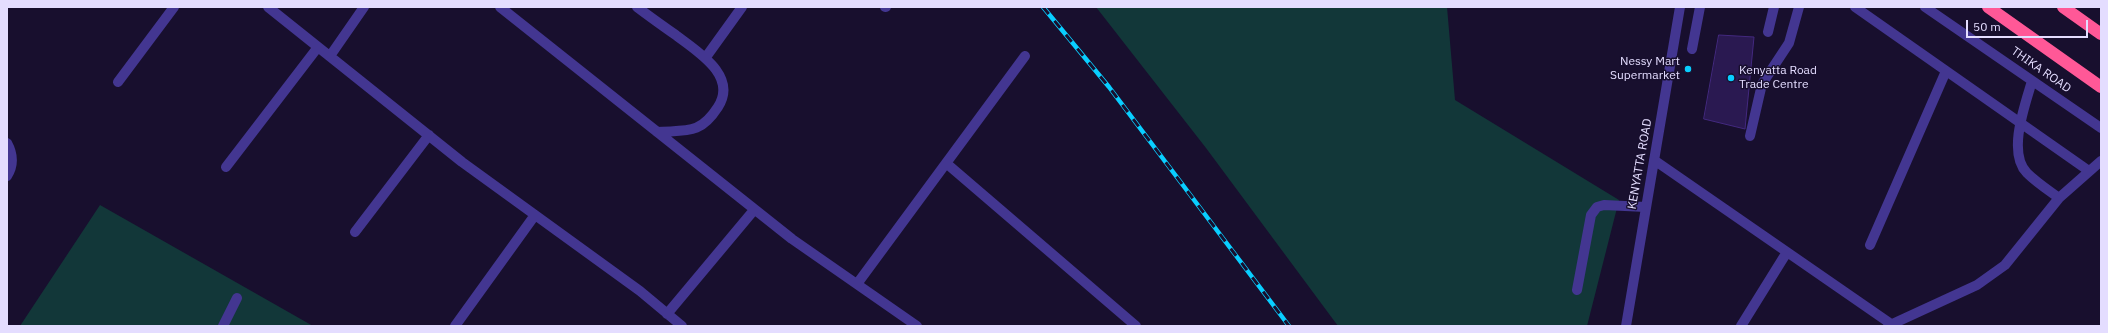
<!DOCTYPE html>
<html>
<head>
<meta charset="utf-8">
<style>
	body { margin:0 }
	#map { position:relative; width:2108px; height:333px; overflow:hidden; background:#180f2e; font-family:"IBM Plex Sans",sans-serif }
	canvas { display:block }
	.frame { position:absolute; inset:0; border:8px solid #e4ddff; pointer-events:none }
	.scale { position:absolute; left:1966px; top:20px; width:122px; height:18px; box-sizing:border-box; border:2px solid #e4ddff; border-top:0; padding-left:5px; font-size:12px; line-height:14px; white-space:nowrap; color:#e4ddff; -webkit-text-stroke:3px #180f2e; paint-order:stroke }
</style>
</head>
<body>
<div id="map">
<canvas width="2108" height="333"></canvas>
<div class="frame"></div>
<div class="scale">50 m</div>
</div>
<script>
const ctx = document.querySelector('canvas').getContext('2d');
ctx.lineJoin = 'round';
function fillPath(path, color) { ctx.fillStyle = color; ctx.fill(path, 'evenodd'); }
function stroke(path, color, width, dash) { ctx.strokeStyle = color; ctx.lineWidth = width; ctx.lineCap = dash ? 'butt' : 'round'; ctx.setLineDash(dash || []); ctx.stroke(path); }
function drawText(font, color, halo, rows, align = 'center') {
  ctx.font = font + ' "IBM Plex Sans",sans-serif'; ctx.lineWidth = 3; ctx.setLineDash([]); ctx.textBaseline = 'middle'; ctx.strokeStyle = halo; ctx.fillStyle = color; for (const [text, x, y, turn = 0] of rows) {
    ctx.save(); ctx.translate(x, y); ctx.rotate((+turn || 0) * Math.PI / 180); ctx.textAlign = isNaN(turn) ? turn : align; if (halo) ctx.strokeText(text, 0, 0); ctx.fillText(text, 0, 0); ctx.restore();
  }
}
const green = new Path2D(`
	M1096,7h351l8,93 164,100 -32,126h-249l-132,-178z
	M100,205l213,121h-293z`);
const building = new Path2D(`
	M1719,35l35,2 -9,92 -41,-10z`);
const minor = new Path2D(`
	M268,7l194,155 178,129 42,35
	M500,7l292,232 125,87
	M637,7c13,10 26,19 40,29 21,16 61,40 41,71 -18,28 -31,23 -61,25
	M885,7h1
	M1855,7l234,164
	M1925,7l176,121
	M1768,32l6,-25
	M1692,49l8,-42
	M330,56l34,-49
	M706,57l36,-50
	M2032,81c-7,24 -25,72 -5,92 9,9 21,17 32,25
	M118,82l56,-75
	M1750,136l12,-52 27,-41 10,-36
	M7,143c6,11 7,22 0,33
	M1654,160l240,166
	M946,163l190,163
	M226,167l92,-120
	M355,232l74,-97
	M1870,245l76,-174
	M857,284l168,-228
	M1577,290l14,-75 6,-8 7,-2 42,2
	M667,314l87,-104
	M223,326l14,-28
	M455,326l80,-111
	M1626,326l54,-319
	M1741,326l46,-74
	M1888,326l89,-41 28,-20 54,-67 42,-37`);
const highway = new Path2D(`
	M1988,7l113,80
	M2063,7l38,27`);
const rail = new Path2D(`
	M1043,7l66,80 180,239`);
const markers = [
	[1688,69,4,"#09ceff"],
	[1731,78,4,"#09ceff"]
];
const poiNames = [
	["Nessy Mart",1680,62],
	["Supermarket",1680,76],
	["Kenyatta Road",1739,71,"left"],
	["Trade Centre",1739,85,"left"]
];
const streetNames = [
	["THIKA ROAD",2041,70,35],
	["KENYATTA ROAD",1640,164,-80]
];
fillPath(green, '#123739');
fillPath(building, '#2a1951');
stroke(building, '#43297f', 1);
stroke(minor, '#433691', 10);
stroke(highway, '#ff5897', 12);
stroke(rail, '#09ceff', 4.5);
stroke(rail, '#180f2e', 3, [9]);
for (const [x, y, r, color] of markers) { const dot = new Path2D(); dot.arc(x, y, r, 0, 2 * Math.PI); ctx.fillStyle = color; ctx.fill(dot); stroke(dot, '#180f2e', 1.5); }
drawText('12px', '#e4ddff', '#180f2e', poiNames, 'right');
drawText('12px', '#e4ddff', '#180f2e', streetNames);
</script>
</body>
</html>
